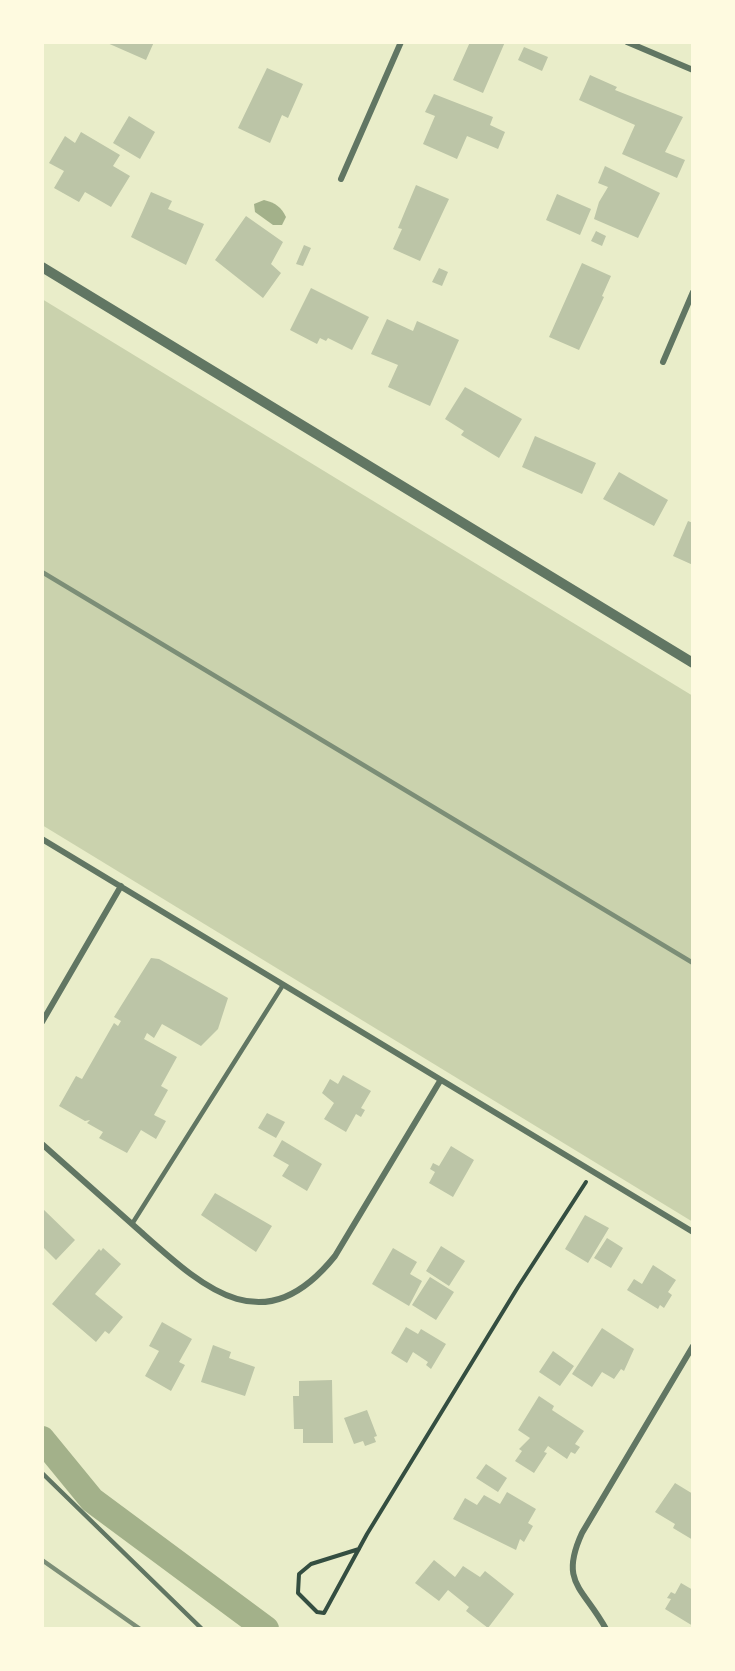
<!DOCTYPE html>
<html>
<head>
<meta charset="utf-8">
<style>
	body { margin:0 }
	#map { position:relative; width:735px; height:1671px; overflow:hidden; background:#e9edc9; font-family:Arial,sans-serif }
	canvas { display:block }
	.frame { position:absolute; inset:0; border:44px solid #fefae0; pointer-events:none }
</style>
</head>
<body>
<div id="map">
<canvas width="735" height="1671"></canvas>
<div class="frame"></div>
</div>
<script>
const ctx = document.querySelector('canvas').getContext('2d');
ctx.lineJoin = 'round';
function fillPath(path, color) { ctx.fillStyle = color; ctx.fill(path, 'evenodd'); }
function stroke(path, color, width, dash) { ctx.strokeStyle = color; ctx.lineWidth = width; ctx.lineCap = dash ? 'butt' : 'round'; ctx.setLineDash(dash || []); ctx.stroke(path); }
const green = new Path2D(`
	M42,299l651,397v526l-651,-397z`);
const water = new Path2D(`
	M264,200c12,3 17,7 22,17l-4,8h-9l-18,-13 -1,-8z`);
const canal = new Path2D(`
	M42,1439l50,61 174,129`);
const building = new Path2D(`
	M105,42h49l-8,18z
	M470,42h35l-22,51 -30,-13z
	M524,47l24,10 -6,14 -24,-11z
	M267,68l36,16 -15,34 -6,-3 -12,28 -32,-15z
	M590,75l27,12 -2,3 68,27 -18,35 20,8 -8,18 -55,-24 13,-29 -56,-25z
	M434,94l59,23 -3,8 15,7 -7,17 -31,-13 -10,23 -34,-15 12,-28 -10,-4z
	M129,116l26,16 -15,27 -27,-16z
	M81,132l39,23 -7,11 17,10 -19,31 -26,-15 -6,10 -25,-14 10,-17 -15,-8 16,-27 10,7z
	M605,166l55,27 -22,45 -44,-19 5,-17 9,-15 -10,-4z
	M416,185l33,14 -29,62 -27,-12 9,-20 -4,-1z
	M151,192l21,9 -4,8 36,15 -18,41 -55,-28z
	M557,194l34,15 -11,26 -34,-15z
	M246,216l37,26 -12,22 10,9 -18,25 -48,-38z
	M596,231l10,5 -4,10 -11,-5z
	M304,245l7,3 -8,18 -7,-2z
	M582,263l29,13 -9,20 2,1 -25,53 -30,-13z
	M439,268l9,4 -6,14 -10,-4z
	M311,288l58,29 -17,33 -24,-12 -2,3 -6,-3 -3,6 -27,-14z
	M387,319l26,12 4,-10 42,19 -29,66 -42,-19 10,-22 -27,-11z
	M465,387l57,32 -23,39 -38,-23 3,-4 -19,-12z
	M535,436l61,27 -14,31 -60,-27z
	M619,472l49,28 -14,26 -51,-27z
	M688,521l5,2v42l-20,-9z
	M151,958l8,1 69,39 -10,31 -17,17 -39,-22 -8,14 -7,-5 -3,6 33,18 -16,29 7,4 -14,25 12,6 -10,18 -15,-9 -14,23 -28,-15 4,-6 -16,-9 3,-3 -5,1 -26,-15 17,-30 6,3 32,-56 4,3 3,-5 -7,-4z
	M343,1075l28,16 -10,17 4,2 -4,7 -5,-3 -10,18 -22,-13 10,-16 -12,-10 8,-14 8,5z
	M267,1113l18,9 -9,16 -18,-10z
	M282,1140l40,24 -15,27 -25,-15 7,-11 -16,-9z
	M451,1146l23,14 -21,37 -24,-14 6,-11 -5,-3 3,-6 6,3z
	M215,1193l57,33 -16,26 -55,-37z
	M42,1208l33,32 -19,20 -14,-14z
	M585,1215l24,13 -21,35 -23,-14z
	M607,1238l16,10 -12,20 -17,-10z
	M441,1246l24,15 -16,25 -23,-15z
	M103,1248l18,16 -26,30 28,23 -14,17 -4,-3 -9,11 -44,-38 47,-55 2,2z
	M393,1248l24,14 -7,12 12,7 -13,25 -37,-22z
	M653,1265l23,15 -8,12 4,3 -8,13 -4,-3 -2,4 -31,-19 7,-11 8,5z
	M430,1277l24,15 -18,28 -24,-15z
	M162,1322l30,17 -13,23 6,3 -14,26 -26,-15 14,-25 -10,-5z
	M406,1327l12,7 3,-5 25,15 -15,25 -5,-4 2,-3 -15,-10 -6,11 -16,-10z
	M602,1328l32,21 -10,22 -3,-2 -7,10 -12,-7 -10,15 -20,-13z
	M213,1345l18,7 -2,6 26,9 -10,29 -44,-14z
	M553,1351l21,15 -14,20 -21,-14z
	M332,1380l1,63h-30v-14h-9l-1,-33h6v-15z
	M539,1396l15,10 -2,4 32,21 -9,13 5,3 -5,7 -4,-2 -4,7 -19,-13 -4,6 3,1 -13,20 -19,-12 7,-10 -3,-2 11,-11 -12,-8z
	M367,1410l10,26 -3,1 2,5 -11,4 -2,-5 -9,3 -10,-26z
	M486,1464l21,14 -9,14 -22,-14z
	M675,1483l18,11v46l-20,-12 2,-4 -20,-12z
	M507,1492l29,17 -8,14 5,3 -9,16 -4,-3 -4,11 -63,-31 12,-21 12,7 7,-10 16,9z
	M434,1560l21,17 8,-11 17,11 5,-6 29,23 -26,34 -22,-17 3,-4 -21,-17 -9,11 -24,-18z
	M681,1583l12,7v36l-28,-17 6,-10 -4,-1 4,-6 4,2z`);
const path = new Path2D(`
	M359,1549l-48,15 -12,10 -1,19 19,19 7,1 43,-79 151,-247 68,-105`);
const service = new Path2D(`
	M132,1224l151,-239
	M42,1473l160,156`);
const minor = new Path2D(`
	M627,42l66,28
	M341,179l60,-137
	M663,362l30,-70
	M42,839l651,393
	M42,1022l79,-136
	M42,1144c33,29 66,59 99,88 64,57 123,112 194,24l105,-175
	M606,1629c-23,-42 -47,-46 -24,-96l111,-187`);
const tertiary = new Path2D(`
	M42,267l651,396`);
const rail = new Path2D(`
	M42,572l651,391
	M42,1560l98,69`);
fillPath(green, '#cad2ad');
fillPath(water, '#a3b18a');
stroke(canal, '#a3b18a', 26);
fillPath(building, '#bcc5a7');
stroke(path, '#344e41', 4);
stroke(service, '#617663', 4.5);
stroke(minor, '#617663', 6);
stroke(tertiary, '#617663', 10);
stroke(rail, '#7c8e77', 4.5);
</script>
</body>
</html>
